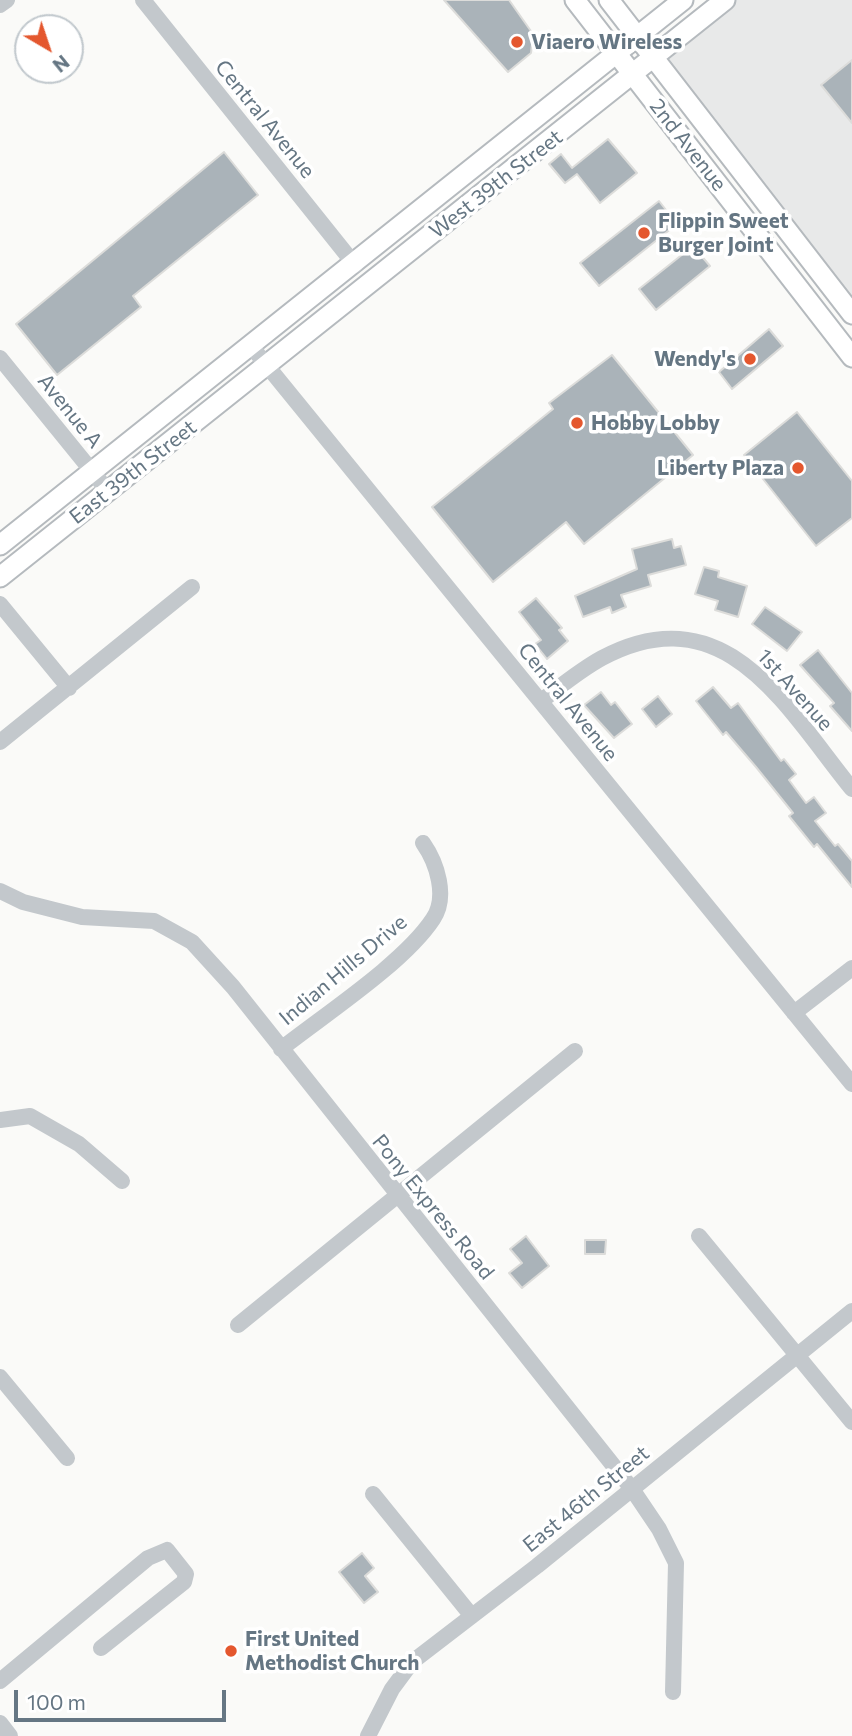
<!DOCTYPE html>
<html>
<head>
<meta charset="utf-8">
<style>
	body { margin:0 }
	#map { position:relative; width:852px; height:1736px; overflow:hidden; background:#fafaf8; font-family:Commissioner,sans-serif }
	canvas { display:block }
	.north { position:absolute; left:14px; top:14px; width:70px; height:70px; box-sizing:border-box; background:#fff; border:2px solid #c1c8cd; border-radius:50%; rotate:141deg; font-size:19px; font-weight:700; line-height:28px; text-align:center; color:#657683 }
	.north::after { content:''; display:block; margin:auto; width:24px; height:32px; background:#e4572e; clip-path:polygon(50% 0,100% 100%,50% 72%,0 100%) }
	.scale { position:absolute; left:14px; top:1690px; width:212px; height:32px; box-sizing:border-box; border:4px solid #657683; border-top:0; padding-left:9px; font-size:21px; line-height:24px; white-space:nowrap; color:#657683; -webkit-text-stroke:5px #fff; paint-order:stroke }
</style>
</head>
<body>
<div id="map">
<canvas width="852" height="1736"></canvas>
<div class="north">N</div>
<div class="scale">100 m</div>
</div>
<script>
const ctx = document.querySelector('canvas').getContext('2d');
ctx.lineJoin = 'round';
function fillPath(path, color) { ctx.fillStyle = color; ctx.fill(path, 'evenodd'); }
function stroke(path, color, width, dash) { ctx.strokeStyle = color; ctx.lineWidth = width; ctx.lineCap = dash ? 'butt' : 'round'; ctx.setLineDash(dash || []); ctx.stroke(path); }
function drawText(font, color, halo, rows, align = 'center') {
  ctx.font = font + ' Commissioner,sans-serif'; ctx.lineWidth = 7; ctx.setLineDash([]); ctx.textBaseline = 'middle'; ctx.strokeStyle = halo; ctx.fillStyle = color; for (const [text, x, y, turn = 0] of rows) {
    ctx.save(); ctx.translate(x, y); ctx.rotate((+turn || 0) * Math.PI / 180); ctx.textAlign = isNaN(turn) ? turn : align; if (halo) ctx.strokeText(text, 0, 0); ctx.fillText(text, 0, 0); ctx.restore();
  }
}
const built = new Path2D(`
	M726,0h126v302l-197,-245z`);
const building = new Path2D(`
	M444,0h65l24,34 -2,19 -23,19z
	M852,60v63l-31,-38z
	M608,139l29,34 -37,30 -23,-29 -12,9 -16,-19 12,-10 11,14z
	M224,152l34,43 -125,101 8,11 -84,68 -41,-51z
	M659,201l18,23 -78,62 -19,-23z
	M693,246l17,20 -54,44 -17,-21z
	M769,329l14,17 -51,43 -13,-17z
	M612,355l81,100 -109,89 -18,-22 -73,60 -61,-75 121,-98 -4,-6z
	M797,412l55,69v37l-36,28 -72,-91z
	M672,539l2,9 7,-2 5,19 -38,10 3,11 -30,9 5,12 -14,6 -2,-6 -27,10 -8,-21 62,-27 -5,-20z
	M704,567l15,4 -1,6 29,9 -9,31 -23,-7 3,-9 -23,-7z
	M536,598l26,30 -3,2 9,11 -21,18 -12,-15 6,-4 -22,-28z
	M765,607l37,25 -15,19 -35,-27z
	M818,650l34,43v38l-22,-25 4,-3 -34,-38z
	M713,687l18,21 7,-5 43,58 3,-2 12,15 -7,6 17,23 8,-6 12,16 -11,8 20,25 3,-2 14,17v26l-35,-43 -3,3 -25,-31 4,-3 -37,-46 -30,-35 -3,3 -27,-34z
	M601,692l10,13 4,-3 17,22 -18,14 -30,-33z
	M658,696l14,18 -16,13 -14,-18z
	M526,1236l23,30 -27,22 -13,-15 13,-10 -12,-14z
	M585,1240h21l-1,14h-20z
	M362,1553l12,15 -9,8 13,16 -14,11 -25,-31z`);
const minor = new Path2D(`
	M143,0l212,265
	M0,5l7,-5
	M251,346l601,738
	M0,358l108,133
	M0,604l69,84
	M541,701c20,-15 39,-31 61,-43 124,-66 184,50 250,131
	M0,742l192,-155
	M0,891l23,11 59,15 72,4 38,21 41,45 399,502 27,40 17,34 -3,129
	M794,1013l58,-45
	M281,1049c43,-34 123,-86 152,-130 15,-22 4,-56 -10,-76
	M0,1120l30,-4 49,28 43,37
	M699,1236l153,186
	M238,1325l337,-274
	M0,1377l67,81
	M373,1494l98,121
	M0,1681l148,-123 19,-8 19,24 -2,8 -83,66
	M0,1723l10,13
	M368,1736l24,-47 20,-27 125,-96 315,-255`);
const major = new Path2D(`
	M575,0l277,357
	M609,0l243,314
	M0,545l683,-545
	M0,577l725,-577`);
const markers = [
	[517,42,7,"#e4572e"],
	[644,233,7,"#e4572e"],
	[750,359,7,"#e4572e"],
	[577,423,7,"#e4572e"],
	[798,468,7,"#e4572e"],
	[231,1651,7,"#e4572e"]
];
const poiNames = [
	["Viaero Wireless",531,42],
	["Flippin Sweet",658,221],
	["Burger Joint",658,245],
	["Wendy's",736,359,"right"],
	["Hobby Lobby",591,423],
	["Liberty Plaza",784,468,"right"],
	["First United",245,1639],
	["Methodist Church",245,1663]
];
const streetNames = [
	["Central Avenue",265,119,51],
	["2nd Avenue",688,145,52],
	["West 39th Street",496,184,-38],
	["Avenue A",70,411,51],
	["East 39th Street",133,472,-38],
	["1st Avenue",795,690,48],
	["Central Avenue",568,702,51],
	["Indian Hills Drive",343,970,-40],
	["Pony Express Road",433,1207,51],
	["East 46th Street",586,1499,-39]
];
fillPath(built, '#e8e9e9');
fillPath(building, '#aab3b9');
stroke(building, '#dcdcda', 2);
stroke(major, '#b5babe', 23);
stroke(minor, '#c3c8cc', 16);
stroke(major, '#fff', 19);
for (const [x, y, r, color] of markers) { const dot = new Path2D(); dot.arc(x, y, r, 0, 2 * Math.PI); ctx.fillStyle = color; ctx.fill(dot); stroke(dot, '#fff', 2.5); }
drawText('bold 21px', '#657683', '#fff', poiNames, 'left');
drawText('21px', '#657683', '#fff', streetNames);
</script>
</body>
</html>
